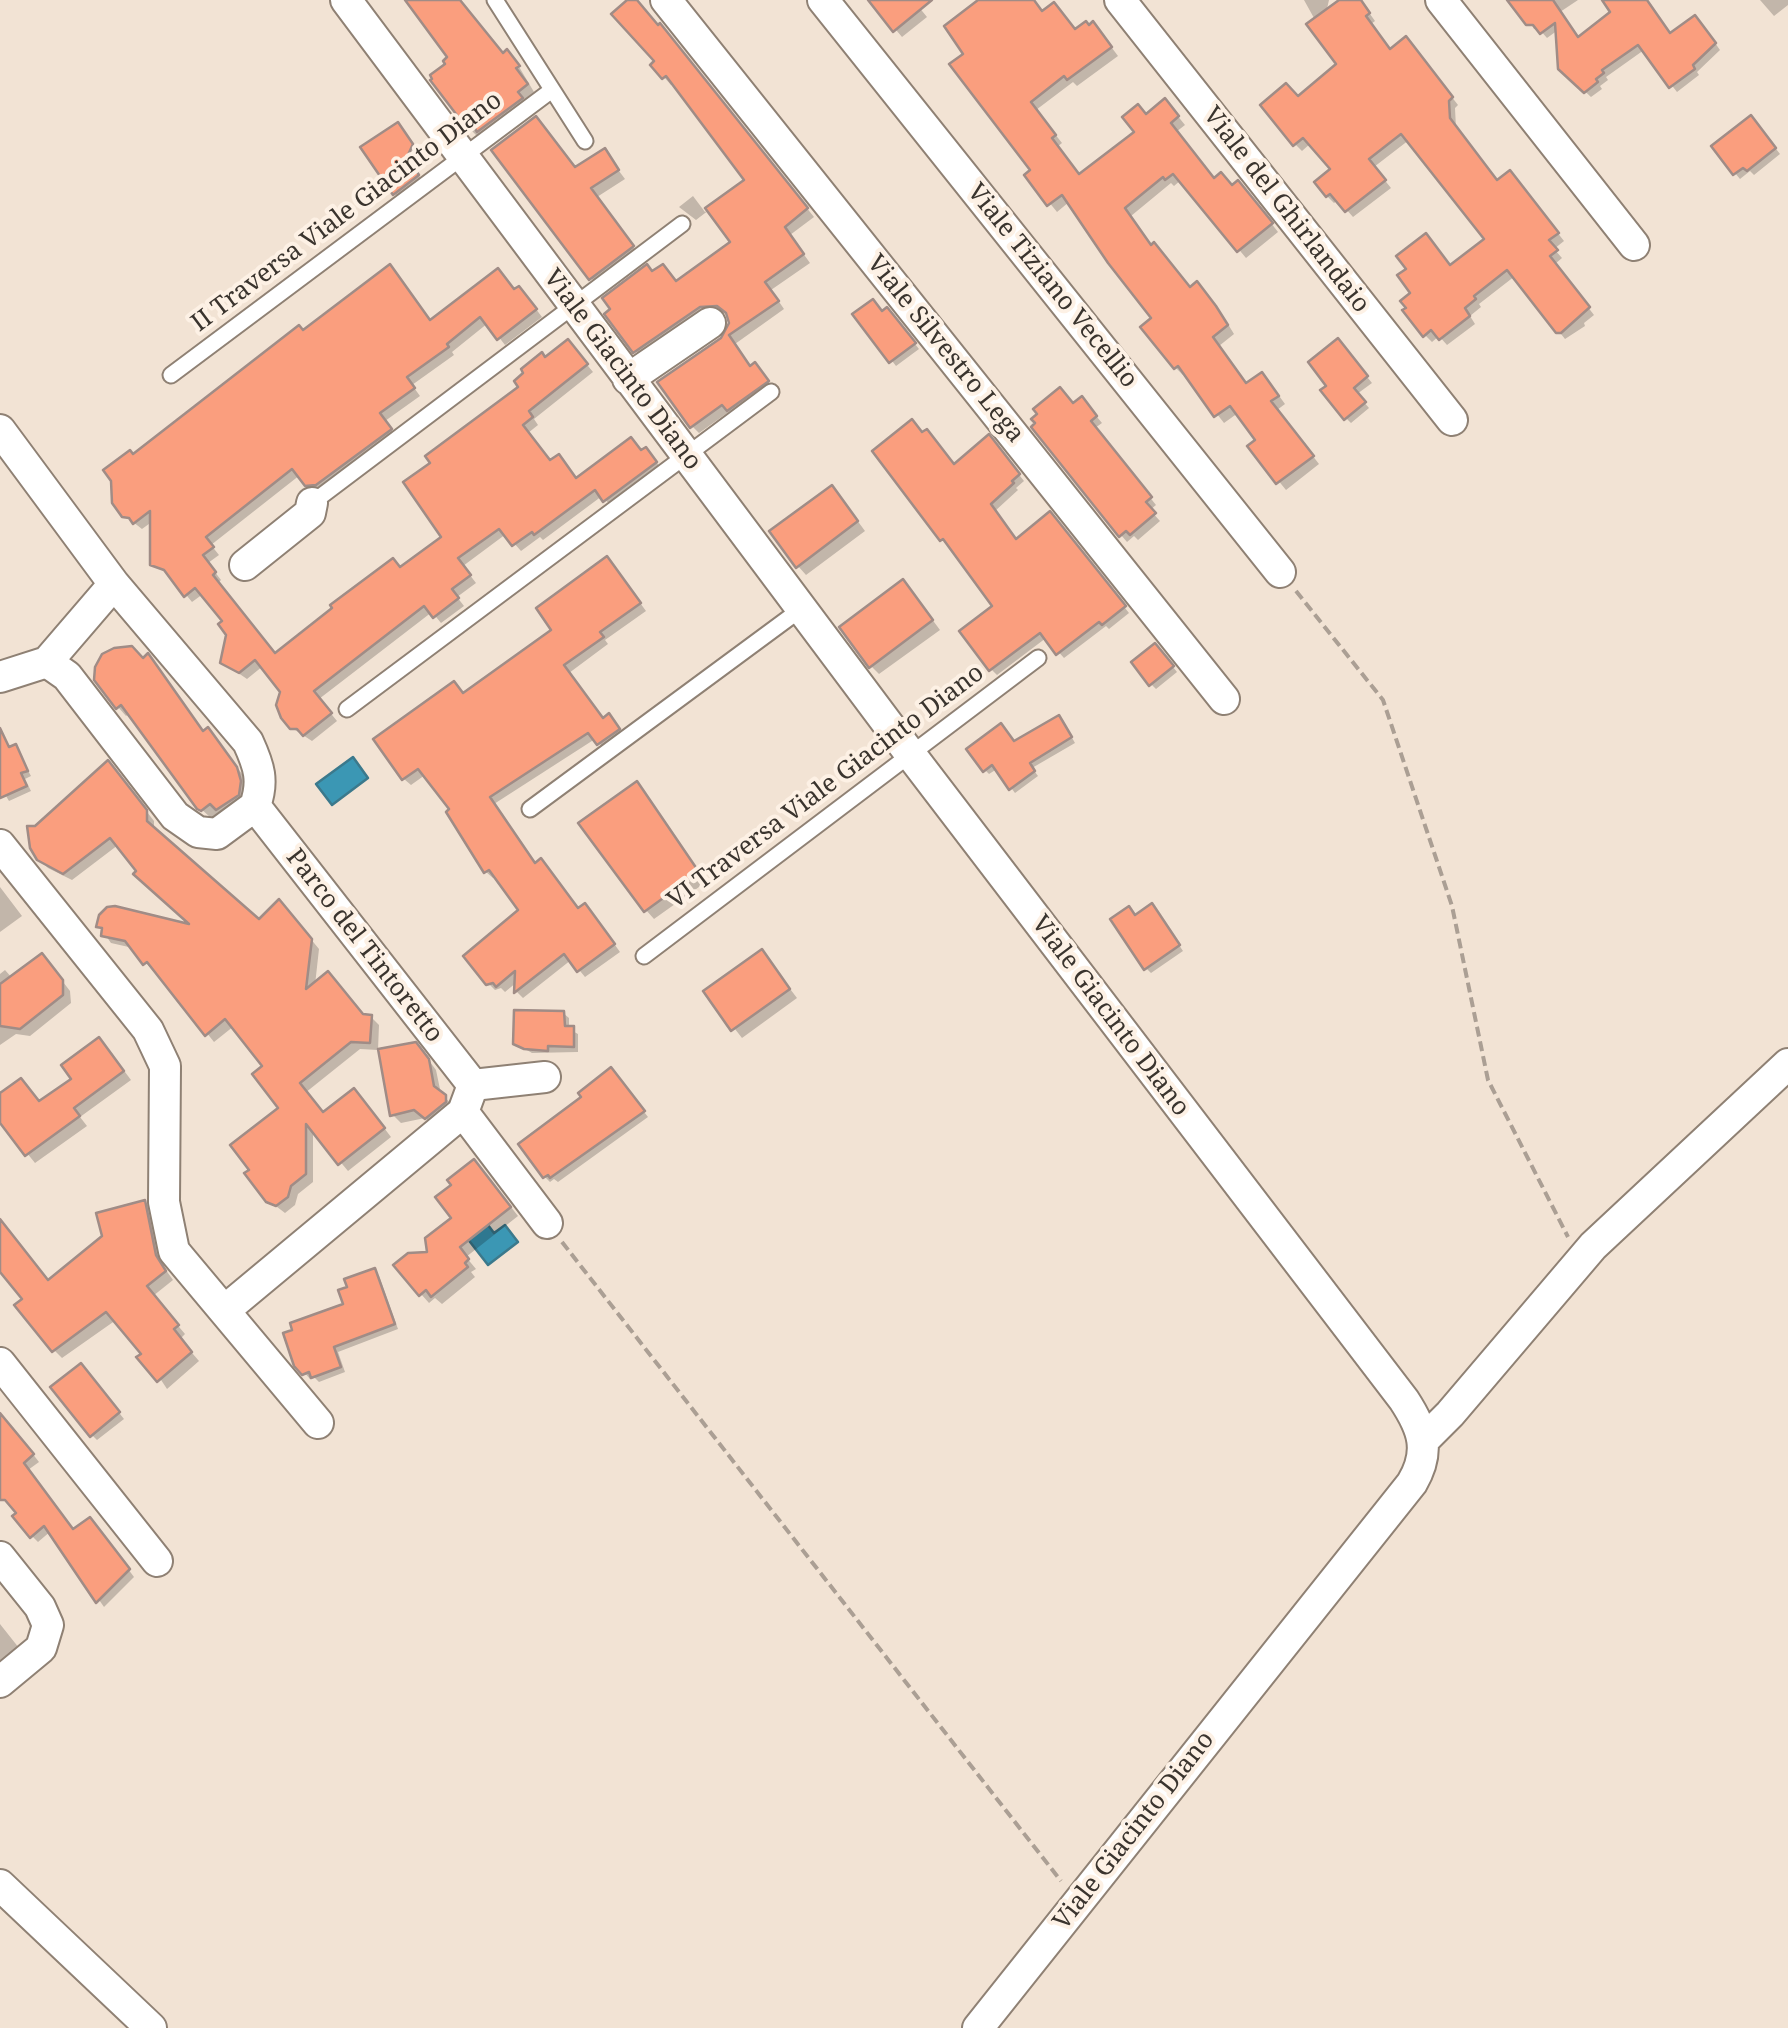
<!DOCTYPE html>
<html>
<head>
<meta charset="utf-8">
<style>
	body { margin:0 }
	canvas { display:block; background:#f2e3d4 }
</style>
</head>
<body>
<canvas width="1788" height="2028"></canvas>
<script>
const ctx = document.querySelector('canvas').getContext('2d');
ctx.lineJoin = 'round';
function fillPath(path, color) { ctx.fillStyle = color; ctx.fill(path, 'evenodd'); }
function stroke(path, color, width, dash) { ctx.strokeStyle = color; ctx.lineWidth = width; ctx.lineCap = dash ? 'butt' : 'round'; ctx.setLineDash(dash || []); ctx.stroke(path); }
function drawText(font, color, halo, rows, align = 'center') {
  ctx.font = font + ' "Noto Serif",serif'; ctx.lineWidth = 8; ctx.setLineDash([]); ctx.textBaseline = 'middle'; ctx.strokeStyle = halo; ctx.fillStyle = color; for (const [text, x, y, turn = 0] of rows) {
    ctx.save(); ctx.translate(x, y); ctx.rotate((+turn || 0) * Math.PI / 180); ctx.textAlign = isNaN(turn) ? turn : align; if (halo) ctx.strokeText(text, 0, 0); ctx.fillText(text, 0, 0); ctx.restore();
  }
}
const water = new Path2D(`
	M353,757l15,21 -36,27 -16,-21z
	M488,1225l6,8 11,-8 13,17 -30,23 -21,-27z`);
const shadow = new Path2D(`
	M410,0h50l44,55 11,5 19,32 -10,8 4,6 -50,31 -8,-8 -21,-65 2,-6z
	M631,0l36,34 147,183 -24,18 20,28 -39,27 13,19 -49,35 16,24 11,5 12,16 -38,28 -6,-6 -31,22 -7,-7 39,-103 -2,-8 -10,-4 -11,3 -65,44 -8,-7 18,-77 24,10 56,-41 -24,-33 -13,10 -17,-13 14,-11 12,16 42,-31 -73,-99 -3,3 -7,-8z
	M871,0h55l-8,6 9,11 -25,20z
	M983,0h50l10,14 33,18h24l18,24 -41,30 -4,-4 -37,28 26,33 -5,4 23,29 58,-43 8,-16 26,-8 13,16 -9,7 39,48 31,11 32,41 -32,26 -65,-78 -7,6 -3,-3 -40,33 21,31 39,43 13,2 19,24 11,18 -15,12 28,40 22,-4 16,22 -8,6 42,54 -33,26 -35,-43 7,-6 -20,-28 -14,10 -39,-50 -2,2 -7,-7 -21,-49 -86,-117 -12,10 -30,-37 7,-4 -67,-117z
	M1304,0h25l-3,13 17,-13h17l15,21 -4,3 19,27 22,-5 46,59 -3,3 1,20 42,54 18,-2 48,61 -10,8 8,9 -7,6 39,51 -10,8 1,3 -20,13 -50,-63 -36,28 2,3 -11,9 5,8 -28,21 -8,-9 -7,6 -7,-7 25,-68 37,-27 -78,-100 -35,27 17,21 -38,29 -15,-17 -4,3 -7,-7 7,-26 -23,-27 -9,8 -7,-7 3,-45 42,-34z
	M1516,0h62l-18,12 19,28 35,-27 -9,-13h41l25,36 30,-13 19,27 -23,22 2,3 -22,17 -33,-42 -38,27 2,3 -8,6 2,3 -11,8 -31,-29 -2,-38 -11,8 -7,-8 -6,-1z
	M1760,0h28v5l-14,11z
	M1756,123l24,31 -26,21 -4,-4 -10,8 -5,-6z
	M402,130l15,21 -7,13 13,17 -23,18 -5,-5z
	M604,151l21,28 -28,18 43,59 -41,31 -8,-9 -15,-109z
	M515,292l11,4 16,21 -37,28 -17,-22 -36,29 2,3 -42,30 8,11 -35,25 12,16 -73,54 -10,1 -14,-17 -89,70 8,10 -11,8 13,17 -3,3 57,73 169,-119 -11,-73 89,-77 24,-27 28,-11 19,23 -59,47 4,6 -10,8 22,30 27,17 65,-27 11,4 9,13 -50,37 -10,-11 -59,44 -3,-3 -19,14 -15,-17 -43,32 13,17 -19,14 7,9 -23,17 -9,-11 -113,87 18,22 -25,20 -20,-13 -9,-36 -20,-26 -16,13 -25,-17 7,-28 -4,-12 -22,-28 -11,8 -22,-27 -17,-11v-43l-11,8 -18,-14 10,-58 169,-124 128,-11z
	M882,313l10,2 27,34 -23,17 -40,-52z
	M1343,347l29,36 -15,11 12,14 -18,15 -5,-5z
	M1074,406h14l14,17 -7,5 61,77 -6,5 10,11 -22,19 -4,-4 -7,6 -6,-7z
	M994,443l30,38 -8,7 2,2 -23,21 22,30 38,-21 74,93 -20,16 -3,-3 -42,32 -18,-20 -49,37 -6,-6 4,-62 -53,-68 13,-72z
	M840,497l25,34 -59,44 -8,-9z
	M613,566l33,45 -41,29 3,4 -39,29 35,47 11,3 10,14 -19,13 -11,-11 -101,65 42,62 43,45 13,2 28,39 -35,25 -14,-17 -48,38 -6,-6v-10l-12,10 -4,-4 -6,2 -7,-7 34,-72 -25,-35 -4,2 -7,-6 -37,-60 4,-2 -28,-35 -14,10 -7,-6 60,-84 91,-64z
	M911,591l29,39 -61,44 -8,-8z
	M1160,651l17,21 -21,17 -5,-5z
	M96,679l120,60 29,39 3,14 -22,25 -6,-6 -9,7 -12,-11 -69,-94 -4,3 -8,-9z
	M1063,722l12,21 -43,25 6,8 -23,17 -18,-24 -8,5 -4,-4 29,-27z
	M15,747l16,29 -6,3 6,12 -22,10 -9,-15v-33z
	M116,772l38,49v9l105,92 28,-12 32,39 -4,36 49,32h7l8,8 -1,25 -18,-1 -55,44 19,22 38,-16 29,38 -43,34 -35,-42v53l-15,12 -3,11 -10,8 -17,-13 14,-92 -17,-41 -31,-41 -20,16 -58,-73 -3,2 -20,-23 -22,-5 -12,-17 97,2 -57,-57 -21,-26 -46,35 -24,-12 -9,-9 -3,-31z
	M637,784l69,98 -52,37 -8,-9z
	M0,887l22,29 -22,16z
	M1157,912l26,39 -32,22 -5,-5 -10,-50z
	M762,952l35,46 -55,40 -36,-46z
	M50,965l20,26 1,12 -41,33 -14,-2 -16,11v-71l5,-4 7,8z
	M563,1013l6,5v11l9,5v18l-46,1 -17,-10z
	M107,1048l24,32 -51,37 7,9 -52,37 -33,-41 -2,2v-33l40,13 34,-25z
	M424,1054l12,16 5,24 13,12 -19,20 -10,-8 -24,5 -9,-9z
	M616,1076l32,41 -90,65 -4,-3 -4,3 -5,-5 40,-79z
	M482,1170l36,46 -52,41 10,12 -5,3 4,5 -33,27 -7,-6 -6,5 -8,-9 9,-39z
	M145,1202l8,9 10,55 10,14 -20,16 32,38 -5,5 19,22 -32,28 -23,-35 -28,-34 -54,38 -8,-8 -29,-51 -25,-31v-48l49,62z
	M374,1271l5,5 19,53 -60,23 7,20 -26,10 -5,-5 -4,2 -13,-15z
	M86,1371l38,48 -27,21 -5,-5z
	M0,1412l39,50 -11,8 46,62 22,-6 38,51 -30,30 -53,-76 -13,11 -6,-6 -32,-53z
	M0,1624l19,24 -19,13z`);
const building = new Path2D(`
	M405,0h55l43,53 4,-4 13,17 -4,2 12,16 -10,8 5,6 -46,34 -3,-5 -5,4 -39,-51 2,-1 -2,-4 15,-11 -2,-3 4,-4z
	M627,0h10l21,25 2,-2 148,185 -23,19 19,27 -39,28 14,19 -50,34 21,31 5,-4 14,19 -42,30 -5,-6 -32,23 -33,-46 64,-44 8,-15 -3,-10 -9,-7 -17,1 -67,46 -29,-39 6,-5 -8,-11 45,-34 5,7 11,-7 13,17 54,-39 -25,-34 39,-28 -78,-104 -4,3 -12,-14 4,-4 -43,-47z
	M868,0h64l-39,32z
	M978,0h56l8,11 12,-9 21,27 11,-8 3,4 4,-4 19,26 -45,33 -3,-4 -33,26 25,33 -4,3 27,36 55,-42 -12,-15 16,-13 8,10 19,-16 14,18 -8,7 43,55 7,-6 11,13 6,-5 35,43 -36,29 -64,-78 -8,6 -2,-3 -38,31 26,37 3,-3 36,45 7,-6 19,25 12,19 -15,12 33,46 16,-11 17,24 -8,5 43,55 -38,28 -29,-38 8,-6 -25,-34 -16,11 -36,-51 -4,3 -34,-42 11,-9 -43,-55 -46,-68 -15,11 -23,-31 6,-5 -81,-106 14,-10 -19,-28z
	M1339,0h22l9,13 -4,3 24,33 16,-13 47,61 -4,4 1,17 47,62 13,-10 49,63 -10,7 9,10 -8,6 40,51 -29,26h-5l-49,-63 -33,26 2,3 -11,9 5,8 -31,24 -8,-10 -8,7 -21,-27 4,-2 -6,-7 10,-8 -13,-18 9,-6 -10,-13 30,-23 24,32 34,-26 -83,-105 -32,25 17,21 -41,32 -15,-18 -4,3 -12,-15 16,-13 -27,-31 -10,8 -33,-41 26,-22 12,13 38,-32 -30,-40z
	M1507,0h46l25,37 32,-25 -8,-12h45l23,33 25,-18 21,28 -23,22 2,4 -26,19 -31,-43 -36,25 2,3 -8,6 2,3 -14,11 -26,-24 -3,-46 -15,11 -7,-9h-7z
	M1751,115l25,33 -29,23 -4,-3 -10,7 -22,-29z
	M536,116l39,51 30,-19 14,22 -28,18 43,58 -45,34 -98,-130z
	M398,122l15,22 -6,13 12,18 -26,20 -33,-48z
	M390,264l40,56 68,-52 16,21 5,-3 18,23 -40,31 -17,-23 -33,27 2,3 -42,30 8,11 -35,25 12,16 -76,56 -11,1 -13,-17 -86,68 8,10 -11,8 13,17 -3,3 62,78 57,-45 -2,-3 63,-47 7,9 41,-30 -38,-55 27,-19 -5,-7 93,-69 -4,-6 9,-8 -2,-4 21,-17 3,5 23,-18 20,25 -59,47 4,6 -10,8 27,35 9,-6 17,24 55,-41 10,13 5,-3 11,15 -54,40 -8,-12 -61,45 -2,-3 -20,14 -13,-17 -41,29 13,17 -19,14 7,9 -26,20 -9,-12 -110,85 18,22 -29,23 -6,-7h-7l-9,-11 -5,-13 4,-13 -25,-32 -16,13 -19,-10 6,-28 -8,-11 4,-3 -27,-33 -11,9 -20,-27 -14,-5v-54l-17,13 -4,-6 -7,-1 -10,-14 -1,-22 -8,-11 27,-20 3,4 166,-129 4,5z
	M873,299l9,12 5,-4 29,36 -27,20 -37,-49z
	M1338,338l30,38 -14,12 12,14 -22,18 -24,-30 6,-4 -18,-24z
	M1060,387l13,16 9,-7 15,20 -6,5 61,76 -6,5 10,11 -26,22 -4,-4 -7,6 -88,-110 4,-4 -4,-4 6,-5 -4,-5z
	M912,419l10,13 5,-3 27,35 35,-30 31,40 -8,7 2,2 -23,21 25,35 34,-28 76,95 -24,19 -3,-3 -43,33 -16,-22 -51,38 -30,-40 33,-25 -49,-67 -3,2 -68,-90z
	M832,485l26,36 -62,47 -27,-37z
	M607,556l34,47 -41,29 4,5 -40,28 39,53 6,-5 11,16 -23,16 -9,-12 -98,64 45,66 6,-5 37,50 7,-5 30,41 -38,28 -13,-18 -50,39 1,-22 -19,16 -3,-4 -7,2 -23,-29 55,-46 -29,-40 -5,3 -38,-61 3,-3 -31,-40 -16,11 -29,-41 81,-58 9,12 88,-63 -15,-22z
	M903,579l30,41 -64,48 -30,-41z
	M1155,643l19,23 -25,20 -18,-24z
	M132,646l11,12 5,-5 55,78 5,-4 29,40 4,14 -2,14 -23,15 -6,-6 -9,7 -4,-2 -76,-104 -5,4 -22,-29 1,-13 7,-13 12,-6z
	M1059,715l13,22 -42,26 5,8 -26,19 -17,-25 -9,7 -17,-23 35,-26 13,18z
	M0,728l9,19 7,-3 12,27 -7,2 6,13 -27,12z
	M108,760l39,50v11l112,98 20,-20 33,40 -6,50 22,-18 35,43 9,1 -2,28 -19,-1 -51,41 23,29 31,-24 31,40 -47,37 -32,-41v50l-15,12 -3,11 -12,9 -10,-4 -22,-29 5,-3 -19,-25 48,-37 -26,-34 10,-8 -37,-47 -20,17 -58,-74 -4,3 -18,-24 -24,-5 1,-8 -6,-1 3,-12 8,-8 8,-1 74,18 -56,-50 3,-3 -26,-33 -47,36 -26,-14 -7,-12 -3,-22h8z
	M637,781l62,91 -55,40 -66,-89z
	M1152,903l28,42 -36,25 -34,-51 19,-13 6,9z
	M762,949l28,40 -59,42 -28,-40z
	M42,953l21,27v15l-43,34 -20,-3v-42z
	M514,1010l50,1 1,15h9v21l-26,-1v5l-24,-2 -11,-5z
	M99,1037l25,34 -50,37 6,8 -55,40 -25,-33v-30l21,-15 18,23 32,-22 -10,-14z
	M416,1042l13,17 5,27 12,9v7l-21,17 -11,-9 -24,6 -12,-67z
	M611,1067l34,44 -95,67 -2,-3 -5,3 -25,-34 63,-47 -3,-4z
	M474,1159l37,48 -51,40 9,12 -4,4 3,4 -37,30 -5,-7 -7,6 -26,-31 15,-12 19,-1 -2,-14 26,-20 -16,-21 16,-12 -4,-5z
	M145,1200l11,55 10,16 -19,15 32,39 -5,4 18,23 -35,30 -21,-25 5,-3 -35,-42 -54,40 -38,-47 8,-6 -22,-27v-53l48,61 54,-44 -6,-23z
	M375,1268l20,56 -61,23 7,20 -30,11 -2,-6 -7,3 -8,-9 -11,-33 9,-3 -2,-7 53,-19 -5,-14 9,-3 -3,-8z
	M81,1363l39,49 -30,25 -40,-50z
	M0,1413l34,41 -10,9 49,66 17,-12 40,52 -34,34 -52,-77 -14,12 -18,-22 4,-3 -11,-13h-5z`);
const path = new Path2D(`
	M1296,591l87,109 69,206 36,174 80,157
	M562,1242l499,639`);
const service = new Path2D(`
	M495,0l90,141
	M171,375l381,-285
	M312,503l370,-279
	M347,709l424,-317
	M530,809l271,-200
	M644,956l394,-298`);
const minor = new Path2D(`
	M346,0l565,755 493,645c19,29 27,51 8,83l-434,545
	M666,0l558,699
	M823,0l457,572
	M1120,0l332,420
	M1441,0l193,245
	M628,379l82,-56
	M0,430l114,154 134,158c11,24 16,39 7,64l218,279
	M245,565l65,-52 2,-10
	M47,662l20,14 108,140 23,16 19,2 38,-28
	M0,677l47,-15 67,-78
	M0,845l148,185 17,36 -1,136 10,49 144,172
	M463,1112l84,111
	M225,1310l238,-198 10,-27 72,-8
	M0,1363l157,198
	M1424,1440l26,-26 143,-168 195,-182
	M0,1557l40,50 8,18 -7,23 -41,34
	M0,1885l151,143`);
const streetNames = [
	["Viale del Ghirlandaio",1286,210,52],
	["II Traversa Viale Giacinto Diano",347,212,-37],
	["Viale Tiziano Vecellio",1052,286,51],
	["Viale Silvestro Lega",945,349,51],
	["Viale Giacinto Diano",622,370,53],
	["VI Traversa Viale Giacinto Diano",826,787,-37],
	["Parco del Tintoretto",364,946,52],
	["Viale Giacinto Diano",1110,1016,53],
	["Viale Giacinto Diano",1134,1831,-52]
];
fillPath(water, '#3b97b4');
stroke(water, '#3b798c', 2.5);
fillPath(shadow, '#0003');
fillPath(building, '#fa9e7e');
stroke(building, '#a08c86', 2.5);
stroke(service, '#8f8174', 19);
stroke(minor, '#8f8174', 34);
stroke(path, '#ab9f94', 4, [10, 5]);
stroke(service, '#fff', 15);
stroke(minor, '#fff', 30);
drawText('25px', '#3a342e', '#fdf1e5', streetNames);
</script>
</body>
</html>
